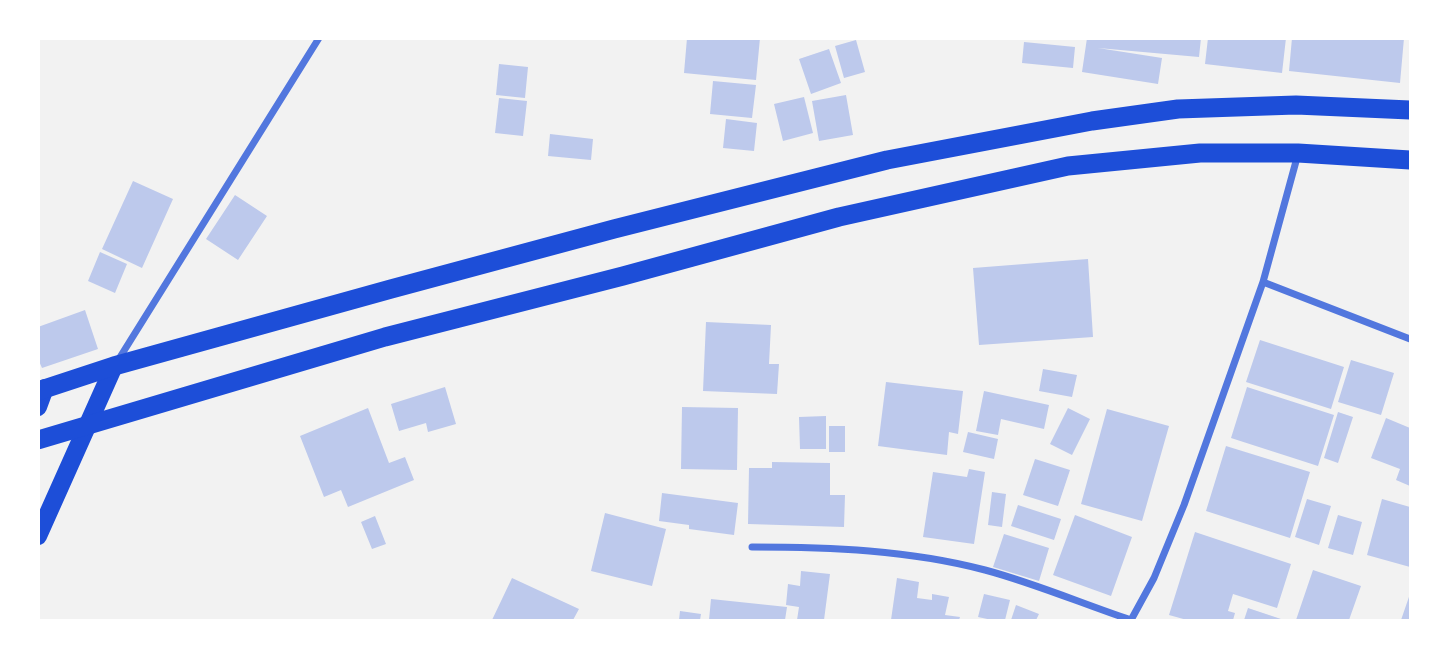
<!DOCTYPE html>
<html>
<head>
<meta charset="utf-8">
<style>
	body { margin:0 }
	#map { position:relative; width:1449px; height:659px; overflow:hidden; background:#f2f2f2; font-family:"Golos Text",sans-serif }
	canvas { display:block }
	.frame { position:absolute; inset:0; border:40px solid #fff; pointer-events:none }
</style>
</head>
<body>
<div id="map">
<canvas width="1449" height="659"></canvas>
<div class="frame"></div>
</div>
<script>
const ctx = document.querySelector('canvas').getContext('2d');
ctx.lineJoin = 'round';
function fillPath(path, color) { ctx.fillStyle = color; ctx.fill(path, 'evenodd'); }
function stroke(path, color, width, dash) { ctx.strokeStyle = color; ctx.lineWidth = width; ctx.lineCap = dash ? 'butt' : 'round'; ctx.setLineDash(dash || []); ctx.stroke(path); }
const building = new Path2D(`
	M687,38h73l-4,42 -72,-7z
	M1087,38h114l-2,19 -101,-9 64,10 -4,26 -76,-12z
	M1208,38h78l-4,35 -77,-9z
	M1292,38h112l-4,45 -111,-12z
	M856,40l9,32 -21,6 -9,-32z
	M1024,42l51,5 -2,21 -51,-5z
	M829,49l12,34 -30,11 -12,-35z
	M499,64l29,3 -3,31 -29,-3z
	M713,81l43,4 -4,33 -42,-4z
	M846,95l7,40 -34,6 -7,-40z
	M804,97l9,36 -30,8 -9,-37z
	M499,98l28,3 -4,35 -28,-3z
	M726,119l31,4 -3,28 -31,-3z
	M550,134l43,5 -2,21 -43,-4z
	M133,181l40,18 -31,69 -40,-19z
	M235,195l32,21 -29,44 -32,-21z
	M100,252l27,12 -12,29 -27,-12z
	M1088,259l5,78 -114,8 -6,-77z
	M85,310l13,39 -56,19 -4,-9v-32z
	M706,322l65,3 -2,39h10l-2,30 -74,-3z
	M1260,340l84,27 -13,42 -85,-27z
	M1351,360l43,13 -13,42 -43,-13z
	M1043,369l34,6 -5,22 -33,-6z
	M886,382l77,9 -5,43 -9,-2 -2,23 -69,-9z
	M445,387l11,37 -28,8 -2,-9 -27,8 -8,-27z
	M1247,387l87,28 -16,51 -87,-28z
	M984,391l65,14 -5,24 -43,-10 -3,16 -22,-4z
	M682,407l56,1 -1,62 -56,-1z
	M368,408l21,55 16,-6 9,23 -66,27 -7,-17 -17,7 -24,-61z
	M1068,408l22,11 -18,36 -22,-11z
	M1107,409l62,17 -27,95 -61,-17z
	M1338,412l15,5 -15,46 -14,-5z
	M826,416v33h-26l-1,-32z
	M1386,418l24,10v58l-14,-6 4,-11 -29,-11z
	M829,426h16v26h-16z
	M968,432l30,7 -4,20 -31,-7z
	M1226,446l84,26 -20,66 -84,-27z
	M1035,459l35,11 -12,36 -35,-11z
	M772,462l58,1v32h15l-1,32 -96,-3 1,-56h23z
	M969,469l16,3 -11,72 -51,-7 10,-65 34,5z
	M992,492l14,2 -4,33 -14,-2z
	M662,493l76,10 -4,32 -45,-6v-4l-30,-4z
	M1307,499l24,7 -12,39 -24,-8z
	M1382,499l28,8v60l-43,-12z
	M1018,505l43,14 -7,21 -43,-14z
	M605,513l61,16 -14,57 -61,-15z
	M1075,515l57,22 -21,59 -58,-21z
	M1338,515l24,7 -9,33 -25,-7z
	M375,516l11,28 -14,5 -11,-27z
	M1195,532l96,32 -14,44 -44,-14 -5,17 7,2 -2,7h-46l-18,-5z
	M1004,534l45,14 -10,33 -46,-14z
	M1313,570l48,16 -12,34h-53z
	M801,571l29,3 -6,46h-27l2,-13 -13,-2 2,-21 12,2z
	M512,578l67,31 -6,11h-81z
	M897,578l22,4 -2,16 15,2v-6l17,3 -4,18 15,2 -1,3h-68z
	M984,594l26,6 -5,20h-13l-14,-3z
	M1410,594v26h-9z
	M711,599l76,8 -2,13h-76z
	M1016,605l23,9 -3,6h-25z
	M1248,608l36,12h-40z
	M680,611l21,3 -1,6h-21z`);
const minor = new Path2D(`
	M1263,282l147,57
	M117,362l202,-324
	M752,547c78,0 157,3 233,23 49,13 98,34 146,50
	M1131,620l23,-42 30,-73 79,-223 35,-128`);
const primary = new Path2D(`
	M38,407l7,-19
	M38,536l76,-170`);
const trunk = new Path2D(`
	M38,391l76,-25 277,-77 223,-60 273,-69 205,-39 86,-12 118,-4 114,5
	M38,440l347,-103 238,-61 216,-59 229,-51 132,-13h98l112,7`);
fillPath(building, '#bdc9ec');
stroke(minor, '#5277de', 7);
stroke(primary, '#1d4ed8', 18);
stroke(trunk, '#1d4ed8', 19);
</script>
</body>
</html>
